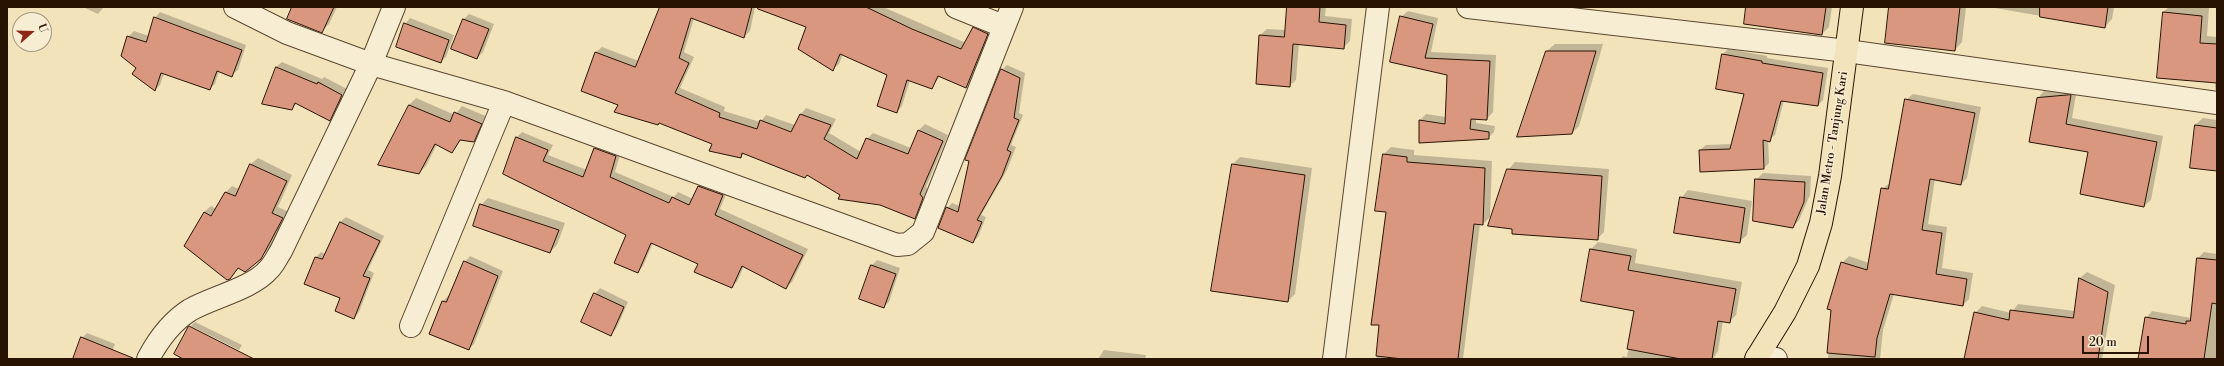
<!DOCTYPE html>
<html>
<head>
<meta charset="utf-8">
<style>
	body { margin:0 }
	#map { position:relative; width:2224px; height:366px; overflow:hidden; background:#f3e3bb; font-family:"Libre Bodoni",serif }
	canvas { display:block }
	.frame { position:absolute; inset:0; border:8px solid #281302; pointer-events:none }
	.north { position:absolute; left:12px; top:12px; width:40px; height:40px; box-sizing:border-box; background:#f7edd3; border:1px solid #a4967f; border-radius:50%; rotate:70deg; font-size:11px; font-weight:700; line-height:16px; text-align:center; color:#281302 }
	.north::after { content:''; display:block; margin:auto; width:14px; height:18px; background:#8f2418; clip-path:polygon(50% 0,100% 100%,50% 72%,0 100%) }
	.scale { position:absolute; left:2082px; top:336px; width:67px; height:18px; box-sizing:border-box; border:2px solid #281302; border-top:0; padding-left:5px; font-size:12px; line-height:14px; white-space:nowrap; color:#281302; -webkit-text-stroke:3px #f7edd3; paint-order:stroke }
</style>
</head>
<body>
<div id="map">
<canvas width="2224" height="366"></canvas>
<div class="frame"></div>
<div class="north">U</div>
<div class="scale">20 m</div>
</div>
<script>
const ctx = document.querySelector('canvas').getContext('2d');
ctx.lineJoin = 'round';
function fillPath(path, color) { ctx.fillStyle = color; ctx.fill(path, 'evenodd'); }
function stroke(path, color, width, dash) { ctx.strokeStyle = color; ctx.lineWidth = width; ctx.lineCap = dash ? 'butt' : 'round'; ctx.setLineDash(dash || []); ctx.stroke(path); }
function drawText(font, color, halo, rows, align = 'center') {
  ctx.font = font + ' "Libre Bodoni",serif'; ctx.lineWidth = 3; ctx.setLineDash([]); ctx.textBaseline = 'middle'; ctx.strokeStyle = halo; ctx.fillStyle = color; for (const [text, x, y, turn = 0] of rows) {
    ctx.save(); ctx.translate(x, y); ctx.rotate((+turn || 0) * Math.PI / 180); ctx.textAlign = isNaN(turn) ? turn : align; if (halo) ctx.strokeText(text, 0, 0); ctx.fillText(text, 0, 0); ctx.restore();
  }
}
const shadow = new Path2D(`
	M83,7h21l-6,7z
	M293,7h44l-8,17 -7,7z
	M661,7h94l-5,24 -6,6 -50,-19 -10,34 10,5 -14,31 45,19 -1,4 36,11 6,-7 29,10 6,-11 5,-6 30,11 -7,14 32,19 6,-13 6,-6 38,15 8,-18 6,-6 23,11 -22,52 2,4 -8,21 -6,6 -34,-14 -38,-10 -34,-20 -63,-21 -5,4 -26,-13 -132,-54 14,-38 6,-5 37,14z
	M757,7h126l83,36 14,-21 13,7 -21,52 -6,6 -26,-11 -8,12 -22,-8 -8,26 -5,6 -8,-37 -46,-21 -4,10 -6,5 -26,-43z
	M1288,7h38l-1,9 27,3 -2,22 -7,7 -44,-5 -3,37 -7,6 -29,-51 7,-6 19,1z
	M1747,7h85l-3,20 -7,7z
	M1890,7h76l-4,35 -7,8z
	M1989,7h125l-2,12 -7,8z
	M2169,7l40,1 -2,28 10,1v53l-2,-1v-7l-52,-70z
	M1408,11l30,7 -7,34 65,3 -3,57 -6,7 -11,-1v5l19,3 -1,6 -6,6 -68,4v-22l6,-6 20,3 2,-43 -56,-13 9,-44z
	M160,12l86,33 -8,25 -6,5 -13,-4 -4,13 -6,5 -45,-16 -4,12 -5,5 -17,-22 -10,-31 6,-6 15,5 6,-18z
	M469,14l25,10 -11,28 -6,6 -24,-10 11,-29z
	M410,18l44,17 -8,22 -6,5 -35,-38z
	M1555,44h48l-24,82 -7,7 -25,-82z
	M1728,49l39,7v2l61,10 -5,32 -5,5 -34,-5 -9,35 -7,5 1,23 -5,5 -64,-18 6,-5 26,-1 13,-50 -22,-40z
	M282,62l40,17 2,-2 23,12 -12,25 -5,5 -33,-16 -5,6 -16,-42z
	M1007,65l18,8 -6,40 4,2 -12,30 5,2 -9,23 -26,45 5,2 -8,20 -5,5 -26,-34 5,-5 8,3 42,-136z
	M2077,89l-5,29 91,18 -12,64 -7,6 -106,-108 6,-7z
	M1913,94l68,13 -14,71 -6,6 -26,-5 -7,45 19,3 -5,41 31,5 -4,26 -6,6 -69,-11 -11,36 -3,29h-52l4,-50 10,-46 7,-7 20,7 13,-74 8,-6 16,-83z
	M416,98l39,17 7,-9 26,11 -8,17 -7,7 -11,-2 -10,13 -15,-8 -11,22 -7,7 -10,-68z
	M2203,118l14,2v50l-22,-45z
	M522,132l31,13 -5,10 39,15 8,-21 5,-6 21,8 -6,21 59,25 4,-5 15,7 6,-13 5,-5 24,8 -8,20 88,40 -16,33 -6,5 -42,-21 -7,16 -6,5 -32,-24 -46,-20 -10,23 -5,6 -11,-38 -123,-61 13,-36z
	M1391,147l23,3v5l78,6 -2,56 -7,7h-3l-17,135h-86l10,-148 -3,-57z
	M1240,157l72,11 -17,126 -7,7 -76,-11 21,-126z
	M258,158l34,17 -14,32 11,5 -19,36 -7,7 -24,13 -9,10 -26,-66 7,-6 5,3 10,-17 6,-6 7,3 12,-25z
	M1515,162l94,7 -5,63 -7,7 -89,-69z
	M1763,173l48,3 -1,19 -11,25 -6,7 -37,-47z
	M1688,190l64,11 -5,34 -8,7 -58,-44z
	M488,198l77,25 -8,22 -7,7 -69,-47z
	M346,217l38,19 -16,34 6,3 -15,39 -5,6 -13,-20 -36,-15 11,-26 5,-5 5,2 14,-32z
	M1598,242l39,7 -2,14 107,19 -6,33 -7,7 -6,-1 -5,30 -5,8h-93l3,-3 4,1 8,-47 -53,-10 9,-51z
	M2204,252l13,2v105h-78l7,-41 6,-7 39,7 7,-60z
	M470,256l33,15 -29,73 -6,5 -38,-16 13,-32 5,-5 2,1 15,-35z
	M877,260l23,8 -11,34 -6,5 -11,-42z
	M2087,272l28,13 -13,74h-137l10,-46 7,-7 29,7 7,-9 57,7 5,-33z
	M600,288l28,14 -12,27 -6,5 -15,-40z
	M195,322l47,23 -3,5 -48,-24z
	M87,333l28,11 -6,15h-35l8,-21z
	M1104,350l42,5 -1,4h-47z
	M1202,358l14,1h-15z`);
const building = new Path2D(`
	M292,7h42l-12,26 -35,-14z
	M660,7h92l-8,31 -53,-20 -12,40 10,5 -14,30 45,20 -1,4 38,12 3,-9 31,12 9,-18 31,11 -7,14 33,20 9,-21 42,16 10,-24 25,11 -23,53 3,4 -8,21 -35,-14 -42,-6 2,-4 -33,-20 -2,3 -63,-25 -1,5 -32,-7 3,-7 -53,-21 -1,2 -44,-13 4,-7 -37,-14 14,-39 40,15z
	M758,7h108l46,22 49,20 12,-22 15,7 -22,54 -28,-12 -6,13 -25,-9 -10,33 -20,-7 10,-31 -47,-21 -7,17 -35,-22 8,-22 -48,-18z
	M1287,7h33l-1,15 27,3 -2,24 -51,-5 -3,43 -34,-3 3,-49 25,2z
	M1746,7h80l-4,28 -78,-11z
	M1889,7h71l-5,44 -70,-8z
	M2040,7h68l-3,21 -65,-11z
	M2163,12l39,4 -2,27 17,1v39l-60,-5z
	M1400,16l33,8 -8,34 65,3 -3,59 -16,-1 -1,10 19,3v7l-70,4v-23l26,4 2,-49 -57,-13z
	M154,17l88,33 -10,27 -15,-6 -7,19 -49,-17 -6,18 -23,-17 4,-6 -15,-12 6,-20 19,6z
	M463,19l26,10 -12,30 -26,-10z
	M404,23l45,17 -8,23 -45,-16z
	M1546,51h50l-24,83 -55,3z
	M1722,54l40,7v2l61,10 -5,33 -37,-5 -11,41 -7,-2 1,29 -64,3 -1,-22 31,-1 14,-55 -28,-5z
	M276,67l41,17 1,-2 24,13 -12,26 -35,-18 -3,7 -30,-6z
	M1001,69l19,9 -6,40 5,2 -12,30 4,2 -9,24 -25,44 5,2 -9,21 -35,-15 8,-21 12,5 11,-51 -4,-1z
	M2071,95l-5,29 91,18 -13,65 -64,-13 8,-42 -59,-10 8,-44z
	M1905,99l70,14 -14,72 -31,-6 -8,51 20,3 -6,41 31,5 -4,27 -73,-12 -13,44 -2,19 -48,-4 4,-43 -4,-1 14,-47 26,8 14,-82 7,1z
	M409,105l41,17 4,-10 28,12 -8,18 -14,-2 -8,13 -17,-9 -16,30 -41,-9z
	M2195,125l22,3v43l-27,-3z
	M516,137l32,13 -5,11 40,16 11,-29 22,8 -6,21 59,26 3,-6 17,8 9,-19 25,9 -8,20 88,40 -17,34 -44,-23 -10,22 -38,-16 4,-8 -47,-21 -13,30 -24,-10 12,-28 -123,-61z
	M1383,154l24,3v5l78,6 -2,57 -9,-1 -16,135h-55l-27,-3 3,-31h-8l15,-113 -11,-1z
	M250,164l37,17 -15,32 11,5 -22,41 -16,13 -7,-4 -8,11 -3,1 -43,-34 20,-34 7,4 14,-24 10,4z
	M1232,164l73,11 -17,127 -77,-11z
	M1507,169l95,7 -4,64 -86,-6v-5l-24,-3z
	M1755,179l50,3 -1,20 -11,26 -40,-7z
	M1680,197l65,11 -5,35 -66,-10z
	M480,204l79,26 -9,23 -77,-27z
	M340,222l40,19 -17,35 7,2 -16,41 -19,-8 5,-13 -36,-14 11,-27 7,2z
	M1590,249l41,7 -3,14 108,19 -6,34 -12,-2 -6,38h-31l-54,-10 7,-38 -53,-10z
	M2197,258l20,2v44l-5,-1 -8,56h-66l7,-42 41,7v-3h4z
	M464,261l34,15 -29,74 -40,-16 13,-33 4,1z
	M871,265l25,9 -12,34 -25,-9z
	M2079,278l29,14 -10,67h-134l10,-47 35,8 1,-10 63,8z
	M594,293l30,14 -13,29 -30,-14z
	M189,326l65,33h-71l-9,-5z
	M81,337l52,21v1h-60z`);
const minor = new Path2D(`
	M235,7l52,26 84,31 133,38 393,143 11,-1 15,-12 89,-225
	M956,7l47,19
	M1468,7l379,44 370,52
	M411,326l93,-224
	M1757,357l19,2
	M148,359c10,-19 23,-37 42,-49 22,-13 62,-21 79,-41 5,-5 8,-12 12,-18l90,-187 23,-57
	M1334,359l44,-352`);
const major = new Path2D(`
	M1756,359l29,-47 23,-46 13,-43 9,-47 22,-169`);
const streetNames = [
	["Jalan Metro - Tanjung Kari",1833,143,-81]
];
fillPath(shadow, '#0003');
fillPath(building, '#da9780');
stroke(building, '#281302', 1);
stroke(minor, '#5b4730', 24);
stroke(major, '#281302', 24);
stroke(minor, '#f7edd3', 22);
stroke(major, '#f3e3bb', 22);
drawText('12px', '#281302', '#f7edd3', streetNames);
</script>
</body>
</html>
